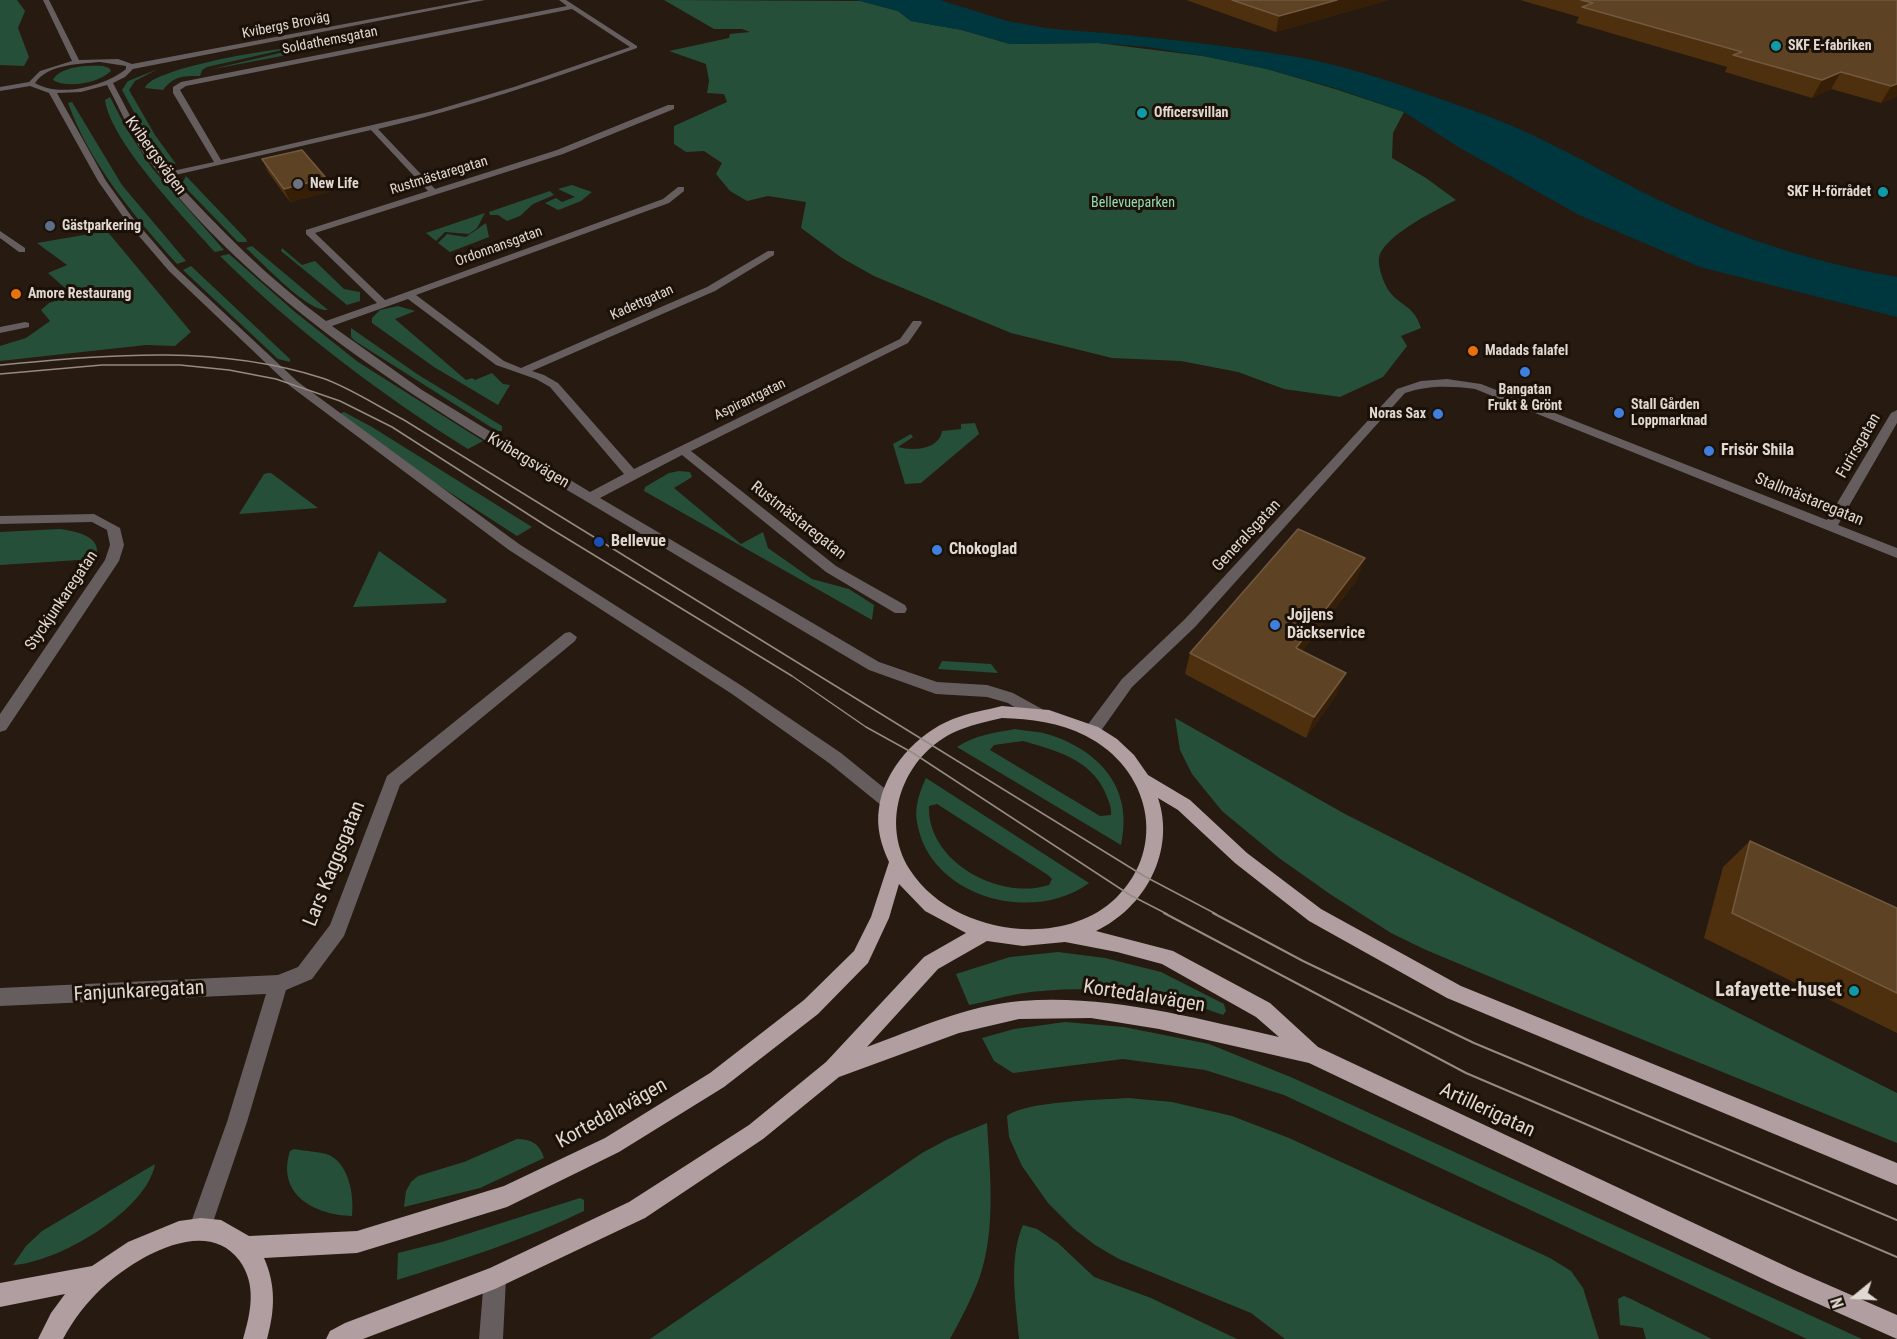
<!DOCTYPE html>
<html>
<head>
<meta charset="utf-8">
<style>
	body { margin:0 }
	#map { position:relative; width:1897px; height:1339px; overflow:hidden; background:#261a11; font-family:"Roboto Condensed",sans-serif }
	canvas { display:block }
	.north { position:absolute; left:1825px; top:1267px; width:60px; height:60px; -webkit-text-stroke:4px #1c1108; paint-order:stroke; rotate:252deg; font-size:16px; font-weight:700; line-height:24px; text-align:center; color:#e0d8d1 }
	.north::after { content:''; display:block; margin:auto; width:21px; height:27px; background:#e0d8d1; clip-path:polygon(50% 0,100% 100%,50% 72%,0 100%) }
</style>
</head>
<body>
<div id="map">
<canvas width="1897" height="1339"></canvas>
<div class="north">N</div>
</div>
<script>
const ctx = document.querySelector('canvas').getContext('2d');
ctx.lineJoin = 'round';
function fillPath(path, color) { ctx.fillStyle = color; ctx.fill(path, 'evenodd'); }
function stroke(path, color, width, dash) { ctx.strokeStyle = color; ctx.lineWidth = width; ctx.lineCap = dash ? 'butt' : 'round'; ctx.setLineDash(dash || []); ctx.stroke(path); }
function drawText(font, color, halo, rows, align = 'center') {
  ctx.font = font + ' "Roboto Condensed",sans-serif'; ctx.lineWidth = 6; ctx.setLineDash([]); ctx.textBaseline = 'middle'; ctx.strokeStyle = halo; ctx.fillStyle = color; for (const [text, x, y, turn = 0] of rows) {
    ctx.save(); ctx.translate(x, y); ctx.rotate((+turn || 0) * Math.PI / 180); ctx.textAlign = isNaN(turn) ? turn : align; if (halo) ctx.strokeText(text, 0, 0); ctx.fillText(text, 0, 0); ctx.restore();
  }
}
const green = new Path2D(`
	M0,0h17l8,11 -7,17 11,29 -5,9 -24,-1z
	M664,0l197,1 37,10 13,10 51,9 48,14 88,-1 105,13 64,13 68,20 69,23 -11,21 -1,25 34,20 30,22c-20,10 -64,32 -75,52 -6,9 2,30 8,39 12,16 25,14 32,37l-20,8 6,10 -24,31 -43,20 -56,-8 -46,-17 -57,-11 -69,-3 -101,-25 -51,-21 -86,-36 -32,-18 -41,-30 5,-26 -38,-6 -21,5 -17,-10 -14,-17 6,-11 -18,-12 -18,1 -12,-8v-18l53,-24 -3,-8 -17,-1 2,-12 -3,-17 -37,-13 60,-13 1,-4 20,-2 -8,-3h-28z
	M360,34l6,6 -158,30 89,-21 5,-4z
	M291,48l-84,19 -5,3 -2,6c-18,0 -26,0 -37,14l-18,-2c5,-19 124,-39 146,-40z
	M103,66l6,2 2,3c-12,12 -44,18 -58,9 7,-14 35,-15 50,-14z
	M158,69l-23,12 -6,9 26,45 21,29 -11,-2 -24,-37 -19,-35 6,-9z
	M110,97l16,31 26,40 72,82 -9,2c-28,-31 -105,-111 -110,-152z
	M72,102l50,83 64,76 -9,3c-43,-48 -87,-100 -109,-161z
	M186,176l60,63 1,3h-9l-56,-58z
	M572,185l20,7 -11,9 -20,8 -3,1 -13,-7 11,-5 6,4 13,-5 -17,-8z
	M550,191l4,4 -21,9 -13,12 -13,5 -9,-6h-8l-1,-3z
	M485,213l-8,15 -8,6 -24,-2 -9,9 -10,-8z
	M486,223l3,14 -39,15 -12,-9 9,-9 19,3z
	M107,231l84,101 -16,14 -29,-1 -146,16v-15l26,-8 24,-17 -9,-11 8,-7 24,-8 -25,-22 19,-8 -30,-22z
	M252,246l76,64c-21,2 -65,-47 -82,-62z
	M282,248l20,17 13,-4 29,28 16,3v9l-13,4 -66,-54z
	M229,254l66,58 63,50 125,79 -15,8c-88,-55 -174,-120 -248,-193z
	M191,266l99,93v3l-12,-3 -95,-89z
	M398,306l17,5 -20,8 71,61 6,-2 3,2 17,-7 11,11 7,1 -12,20 -64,-38 -62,-44v-5l8,-8z
	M351,328l66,46 85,52v5h-5l-142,-90 -4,-4z
	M344,412l28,15 160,100 -15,9 -108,-70 -67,-50 -1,-3z
	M975,423l4,11 -58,49 -16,1 -12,-40 18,-10 2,3 -15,10c15,4 41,3 44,-16l19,-2v-5z
	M679,471l11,1 2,5 -18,11 67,56 22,-12 5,16 44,31 37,10 25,16 -2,15 -228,-129 1,-4 24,-14z
	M268,473h3l47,35 -79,6 25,-40z
	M60,529c16,2 45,8 35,30l-95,6v-33z
	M379,551l68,49 -2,3 -92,4z
	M942,661l49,3 7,9 -60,-4z
	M1175,718l170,96 552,279v50l-332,-135 -139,-58 -35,-17 -61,-39 -51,-36 -57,-47 -30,-37 -12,-24z
	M1015,729c10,2 22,2 32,5 53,16 87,55 74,111l-164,-98c18,-12 37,-14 58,-18zM1023,741c32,9 67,18 82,51 3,8 7,15 6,23l-11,1 -110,-66 4,-5z
	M926,778l163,105c-57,42 -160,14 -172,-61 -3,-15 3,-31 9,-44zM937,804l111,71 4,4 -3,6c-49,16 -122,-23 -120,-79z
	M1058,952l47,6 56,14 63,32 2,7 -3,4c-63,-23 -137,-32 -205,-21 -16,3 -33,8 -49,11l-13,-31 54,-17z
	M1065,1022l59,5 85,17 84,34 569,261h-55l-523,-244 -79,-25 -82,-11 -110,14 -19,-12 -12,-23 32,-9z
	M1128,1098l44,4 60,14 57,22 261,120 21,13 12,17 16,51h-314l-34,-26 -132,-54 -24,-14 -22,-17 -25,-25 -26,-37 -13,-29 -2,-21c18,-15 95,-16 121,-18z
	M987,1123c3,49 9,106 -7,153 -8,22 -19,43 -30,63h-300l272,-186 26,-14z
	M517,1139c14,0 23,5 27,19l-64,30 -76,19 2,-16 5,-9 7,-6 46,-14z
	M294,1149c10,2 31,3 37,7 19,11 23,41 21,60 -37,-1 -76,-21 -62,-65z
	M155,1164c-8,47 -98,99 -142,101l13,-19 16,-15z
	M580,1198l4,2v11c-60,29 -123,49 -187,69l1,-27 44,-11z
	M1023,1225l14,4 21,14 36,34 57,21 86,41h-218c-3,-36 -11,-80 4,-114z
	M1624,1296l7,3 81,40h-66l-3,-11 -23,-3 -2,-26z`);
const water = new Path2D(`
	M856,0h84l67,21 28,5c27,5 54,5 81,8 61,6 121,13 181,23 62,11 123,35 183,56 52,19 98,45 147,71 85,45 175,77 270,93v40l-197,-50 -121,-52 -119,-67 -56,-36 -69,-24 -68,-19 -64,-13 -55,-9 -50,-4 -88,1 -48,-14 -51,-9 -13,-10z`);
const minor = new Path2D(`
	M43,0h6l30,60 39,-1 14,5 340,-64h13l-352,69 -8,8 -12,6 26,50 29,39 46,-10 -41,-69v-6l8,-5 386,-76 -8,-6h7l71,46v2c-85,31 -170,60 -259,81l57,60 122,-39 111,-45h6v4l-111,45 -248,79 70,67 278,-101 15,-12h6v4l-15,12 -253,92 88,66 17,7 186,-81 61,-36h6v4l-59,36 -183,80 12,4 14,8 76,86 266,-130 13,-18h8l1,2 -14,20 -217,108 145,115 69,39 2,4 -2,4h-10l-69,-41 -144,-117 -82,43 279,164 58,20 50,3 26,8 29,16 2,4 -2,4h-12l-22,-14 -21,-6 -51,-3 -67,-24c-97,-57 -194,-116 -290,-173 -157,-94 -325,-194 -435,-343 -15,-22 -24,-46 -37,-69l-26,7 -24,1 49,88 26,36 43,50 123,115 221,162 223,142 99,67 53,43 2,5 -2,5 -6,2 -6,-2 -53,-43 -97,-69 -223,-144 -219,-164 -121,-115 -43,-50 -28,-40 -49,-88 -19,-7 -30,5v-4l29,-5 11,-11 32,-10zM572,9l58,38 -116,40 -81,24 -212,49 -41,-70 6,-4zM100,62l26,4v3c-21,17 -66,29 -91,14 13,-19 44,-19 65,-21zM371,130l57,61 -122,39v4l71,69 -51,18c-57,-42 -107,-92 -155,-145zM408,299l88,66 40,14 14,8 74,87 -34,18 -168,-102 -90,-64z
	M0,231l25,17v4h-6l-19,-14z
	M25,322l4,1v4l-29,6v-6z
	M1447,379l34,5 346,136 64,-107 6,-3v13l-59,102 59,23v10l-422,-169c-25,-3 -46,-4 -70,4l-210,234 -63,60 -34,48 -6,2 -6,-2 -2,-4 2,-4 36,-48 63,-60 212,-230 24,-8z
	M94,514l26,14 4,17 -5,16 -113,169 -6,2v-18l105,-154 5,-15 -3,-15 -15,-8 -92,2v-8z
	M570,632l7,5 -2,4 -175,144 -56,151 -32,43 -26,11 -39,132 -36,106 -3,8 -8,3 -8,-3 -3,-8 38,-106 39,-128 -266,12v-18l278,-13 20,-8 32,-42 57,-149 178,-143z
	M495,1267l8,3 3,8 -3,61h-24l5,-61 3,-8z`);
const major = new Path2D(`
	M1002,706l47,4 49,17 19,12 17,16 14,20 42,25 57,53 74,56 140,77 436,177v22l-450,-187 -138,-77 -74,-58 -57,-53 -20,-12c18,53 -13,110 -62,133l77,20 97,52 48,44 476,223 103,45v24l-119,-53 -469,-223 -150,-34 -68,-11 -72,1 -60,14 -120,44 -76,62 -118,79 -150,71 -132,50h-37l4,-8 15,-8 145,-55 139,-66 120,-77 77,-63 98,-105 42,-24 -41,-22 -26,-27 -10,34 -21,45 -50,51 -94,73 -105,65 -112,55 -150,46 -93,5c12,27 11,52 3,81h-24c8,-27 14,-55 -4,-79 -34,-45 -106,-1 -137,28 -16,15 -29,32 -39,51h-25l13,-26 14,-19 -65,13v-24l92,-17 36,-24 51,-21 22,-3 20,2 28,16 108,-5 147,-45 101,-48 105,-65 94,-73 50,-49 17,-34 18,-55c-8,-17 -13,-35 -10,-54 5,-38 38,-75 74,-89 15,-6 33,-9 49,-13zM1002,718c29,1 57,4 84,18 63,32 83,110 30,162 -55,53 -166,35 -206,-28 -33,-52 -3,-121 52,-141 13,-5 27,-8 40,-11zM987,941l36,5 42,-4 52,10 45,12 94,53 23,20c-85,-19 -171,-43 -258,-36 -53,4 -105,28 -154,46l71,-78z`);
const tramFar1 = new Path2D(`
	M0,365c109,-10 216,-21 322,13 27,9 57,29 82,42l740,456 72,38
	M0,374l102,-9h78l49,5 47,9 64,22 52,26 156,100 244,149 74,51 47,26 217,142 37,19`);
const tram = new Path2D(`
	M1164,913l302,160 431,184
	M1213,913l90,48 171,82 423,177`);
const wall = new Path2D(`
	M1186,0h202l-112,32z
	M1520,0h377v96l-16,7 -50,-14 -19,9 -87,-26 2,-5 -151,-44 3,-6z
	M262,159l70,32 -42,11 -22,-30z
	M1357,580l-55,71 35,43 -31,44 -121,-64 5,-21z
	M1750,841l147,67v125l-193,-95 19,-71z`);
const shadedWall = new Path2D(`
	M1337,0h51l-112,32 3,-16z
	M1841,72l-10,17 -19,9 10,-18z
	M1897,84v12l-16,7 10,-17z
	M326,178l6,13 -42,11 -6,-13z
	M1365,558l-8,22 -69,89 8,-21z
	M1346,673l-9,21 -31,44 8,-21z`);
const building = new Path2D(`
	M1232,0h105l-58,16z
	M1581,0h316v84l-6,2 -50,-14 -19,8 -89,-25 9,-3 -160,-45 11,-4z
	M302,150l24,28 -42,11 -22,-30z
	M1298,529l67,29 -69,90 50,25 -32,44 -124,-64z
	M1750,841l147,67v85l-165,-80z`);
const markers = [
	[1776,46,6,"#0f9aa8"],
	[1142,113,6,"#0f9aa8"],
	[298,184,6,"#6b7280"],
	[1883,192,6,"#0f9aa8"],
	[50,226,6,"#5c6f8a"],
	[16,294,6,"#e8710a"],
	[1473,351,6,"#e8710a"],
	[1525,372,6,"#3f7fe0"],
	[1619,413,6,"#3f7fe0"],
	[1438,414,6,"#3f7fe0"],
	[1709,451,6,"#3f7fe0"],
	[599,542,6,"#1a4fb4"],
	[937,550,6,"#3f7fe0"],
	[1275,625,6,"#3f7fe0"],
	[1854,991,6,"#0f9aa8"]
];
const farStreetnames = [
	["Kvibergs Broväg",286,26,-11],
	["Soldathemsgatan",330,41,-11],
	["Rustmästaregatan",439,176,-17],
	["Ordonnansgatan",499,247,-20],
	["Kadettgatan",642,303,-24],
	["Aspirantgatan",750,400,-26]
];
const farPoinames = [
	["SKF E-fabriken",1788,46],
	["Officersvillan",1154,113],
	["New Life",310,184],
	["SKF H-förrådet",1871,192,"right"],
	["Gästparkering",62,226],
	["Amore Restaurang",28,294],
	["Madads falafel",1485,351],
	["Bangatan",1525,390,"center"],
	["Frukt & Grönt",1525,406,"center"],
	["Stall Gården",1631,405],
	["Loppmarknad",1631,421],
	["Noras Sax",1426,414,"right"]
];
const farParknames = [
	["Bellevueparken",1133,203]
];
const streetNames = [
	["Kvibergsvägen",155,156,54],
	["Furirsgatan",1859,446,-60],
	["Kvibergsvägen",528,461,31],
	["Stallmästaregatan",1809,500,22],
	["Rustmästaregatan",798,521,38],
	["Generalsgatan",1247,536,-47],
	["Styckjunkaregatan",62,601,-56]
];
const poiNames = [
	["Frisör Shila",1721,451],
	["Bellevue",611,542],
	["Chokoglad",949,550],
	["Jojjens",1287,616],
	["Däckservice",1287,634]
];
const nearStreetnames = [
	["Lars Kaggsgatan",335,864,-68],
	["Fanjunkaregatan",139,992,-3],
	["Kortedalavägen",1144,997,9],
	["Artillerigatan",1487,1111,25],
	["Kortedalavägen",612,1114,-29]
];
const nearPoinames = [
	["Lafayette-huset",1842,991]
];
fillPath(green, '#264f3a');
fillPath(water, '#00373e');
fillPath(minor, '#665d5e');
fillPath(major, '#b09ea0');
stroke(tramFar1, '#958b83', 1.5);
stroke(tram, '#958b83', 2);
fillPath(wall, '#4e300f');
fillPath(shadedWall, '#371f07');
fillPath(building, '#5e4224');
stroke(building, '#72593f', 1.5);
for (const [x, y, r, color] of markers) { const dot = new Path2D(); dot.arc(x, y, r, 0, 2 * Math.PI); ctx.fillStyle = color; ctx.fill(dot); stroke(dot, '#1c1108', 2); }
drawText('14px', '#e0d8d1', '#1c1108', farStreetnames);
drawText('bold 14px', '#e0d8d1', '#1c1108', farPoinames, 'left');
drawText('14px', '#91deb5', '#1c1108', farParknames);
drawText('16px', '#e0d8d1', '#1c1108', streetNames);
drawText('bold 16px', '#e0d8d1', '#1c1108', poiNames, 'left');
drawText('20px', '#e0d8d1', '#1c1108', nearStreetnames);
drawText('bold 20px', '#e0d8d1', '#1c1108', nearPoinames, 'right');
</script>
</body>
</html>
